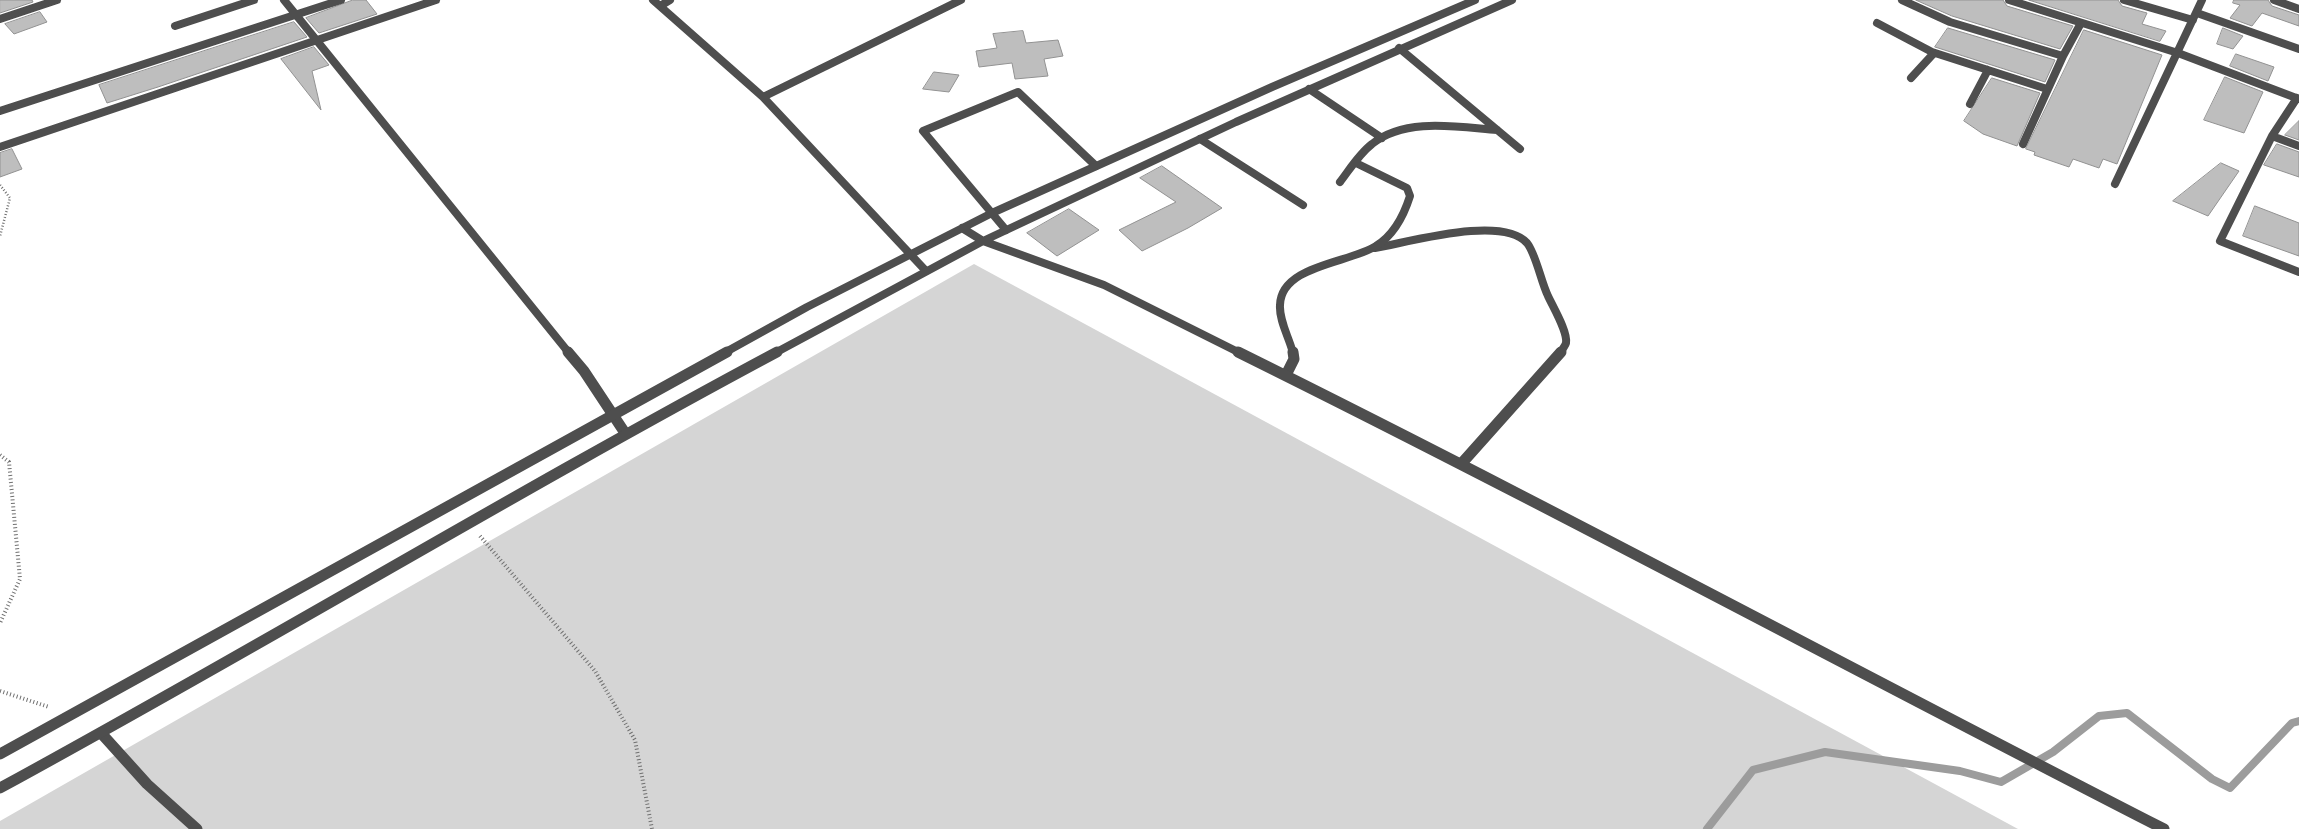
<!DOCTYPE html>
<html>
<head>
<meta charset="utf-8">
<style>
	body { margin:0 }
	canvas { display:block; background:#fff }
</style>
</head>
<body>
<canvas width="2299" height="829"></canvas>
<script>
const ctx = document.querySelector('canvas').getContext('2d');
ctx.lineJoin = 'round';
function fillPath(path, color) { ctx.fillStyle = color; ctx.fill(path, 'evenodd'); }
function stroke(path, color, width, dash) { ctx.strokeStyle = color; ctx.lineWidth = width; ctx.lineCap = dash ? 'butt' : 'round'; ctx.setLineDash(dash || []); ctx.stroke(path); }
const green = new Path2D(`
	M974,264l1044,565h-2018v-8z`);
const stream = new Path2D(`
	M1707,829l46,-59 72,-18 135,19 41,11 52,-30 46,-36 28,-3 85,66 18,9 62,-65 7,-2`);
const building = new Path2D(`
	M0,0h32l1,2 -33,11z
	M353,0h13l11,14 -58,19 -13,-15z
	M1916,0h87l4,6 66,20 -13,23 -108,-33z
	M2029,0h89l4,6 25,7 -5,11 24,7 -6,10z
	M2234,0h34l4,6 27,9v11l-37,-13 -10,13 -22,-8 10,-13 -7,-2z
	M40,12l7,10 -33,12 -9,-10z
	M294,22l13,15 -149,50 -51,16 -8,-18z
	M1948,28l107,32 -10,22 -110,-35z
	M2223,28l20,8 -10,13 -16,-5z
	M2084,30l78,25 -45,109 -14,-5 -4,9 -26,-9 -4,8 -35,-12 1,-3 -9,-3z
	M1023,31l3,12 32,-3 5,16 -19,3 4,17 -33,3 -3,-16 -33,4 -3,-16 21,-3 -4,-14z
	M314,47l15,18 -17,6 9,39 -40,-51z
	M2236,54l38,13 -6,14 -38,-15z
	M934,72l25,3 -10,17 -26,-3z
	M2225,77l38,15 -19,41 -40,-13z
	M1992,78l48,15 -23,53 -34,-12 -19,-13z
	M2299,121v19l-14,-5z
	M2277,144l22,8v25l-35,-12z
	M12,149l10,20 -22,8v-24z
	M2221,163l18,8 -31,45 -35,-15z
	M1162,166l60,42 -34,20 -46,23 -23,-21 57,-28 -36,-24z
	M2255,206l44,17v33l-56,-20z
	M1069,209l30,21 -42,26 -30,-23z`);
const pathFar1 = new Path2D(`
	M0,185l10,13 -10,38`);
const path = new Path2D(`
	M0,455l9,7 11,117 -20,44
	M480,536l115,135 40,69 17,89
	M0,691l49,16`);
const serviceFar1 = new Path2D(`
	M1375,248c35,-6 127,-33 152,-5 9,11 14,39 21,53 5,11 20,36 18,47 -1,3 -4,7 -6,10`);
const service = new Path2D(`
	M1462,463l99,-111`);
const minorFar1 = new Path2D(`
	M284,0l285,353
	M653,0l110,97 163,174
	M1902,0l48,22 113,34
	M2009,0l169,53 121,46
	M2124,0l69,20
	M2274,0l25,9
	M660,6l10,-6
	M2197,13l102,36
	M0,19l57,-19
	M1877,23l55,29 115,37
	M175,26l79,-26
	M1399,48l121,101
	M1911,78l23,-25
	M1309,89l73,49
	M763,97l198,-97
	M2297,98l-25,38 -52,105 79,31
	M1970,104l18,-34
	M0,111l341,-111
	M2272,136l27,10
	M1200,139l103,66
	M2023,144l40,-88 18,-33
	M0,147l436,-147
	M1340,182c10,-13 19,-28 32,-38 33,-27 86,-17 125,-14
	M2115,184l87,-184
	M1006,230l-83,-99 95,-39 78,74
	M1293,353c-4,-16 -14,-32 -13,-48 1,-40 70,-42 96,-59 18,-11 28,-31 34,-50l-3,-8 -51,-25`);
const minor = new Path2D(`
	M568,352l16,19 41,62
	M1286,375l8,-16 -1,-7
	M101,733l46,51 50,45`);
const tertiaryFar1 = new Path2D(`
	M962,228l21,13 121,44 136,68
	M724,353l83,-46 185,-94 280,-126 203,-87
	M775,353l208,-112 253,-119 276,-122`);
const tertiary = new Path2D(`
	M1238,352c311,154 617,319 926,477
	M0,754l727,-402
	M0,788c261,-142 515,-296 777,-436`);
fillPath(green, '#d5d5d5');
stroke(stream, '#9c9c9c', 8);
fillPath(building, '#bebebe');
stroke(building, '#929292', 1);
stroke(pathFar1, '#707070', 2.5, [1, 2]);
stroke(path, '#707070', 4, [1, 2.5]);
stroke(serviceFar1, '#4e4e4e', 8);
stroke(service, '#4e4e4e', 11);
stroke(minorFar1, '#4e4e4e', 8);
stroke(minor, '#4e4e4e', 11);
stroke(tertiaryFar1, '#4e4e4e', 8);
stroke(tertiary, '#4e4e4e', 11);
</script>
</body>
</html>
